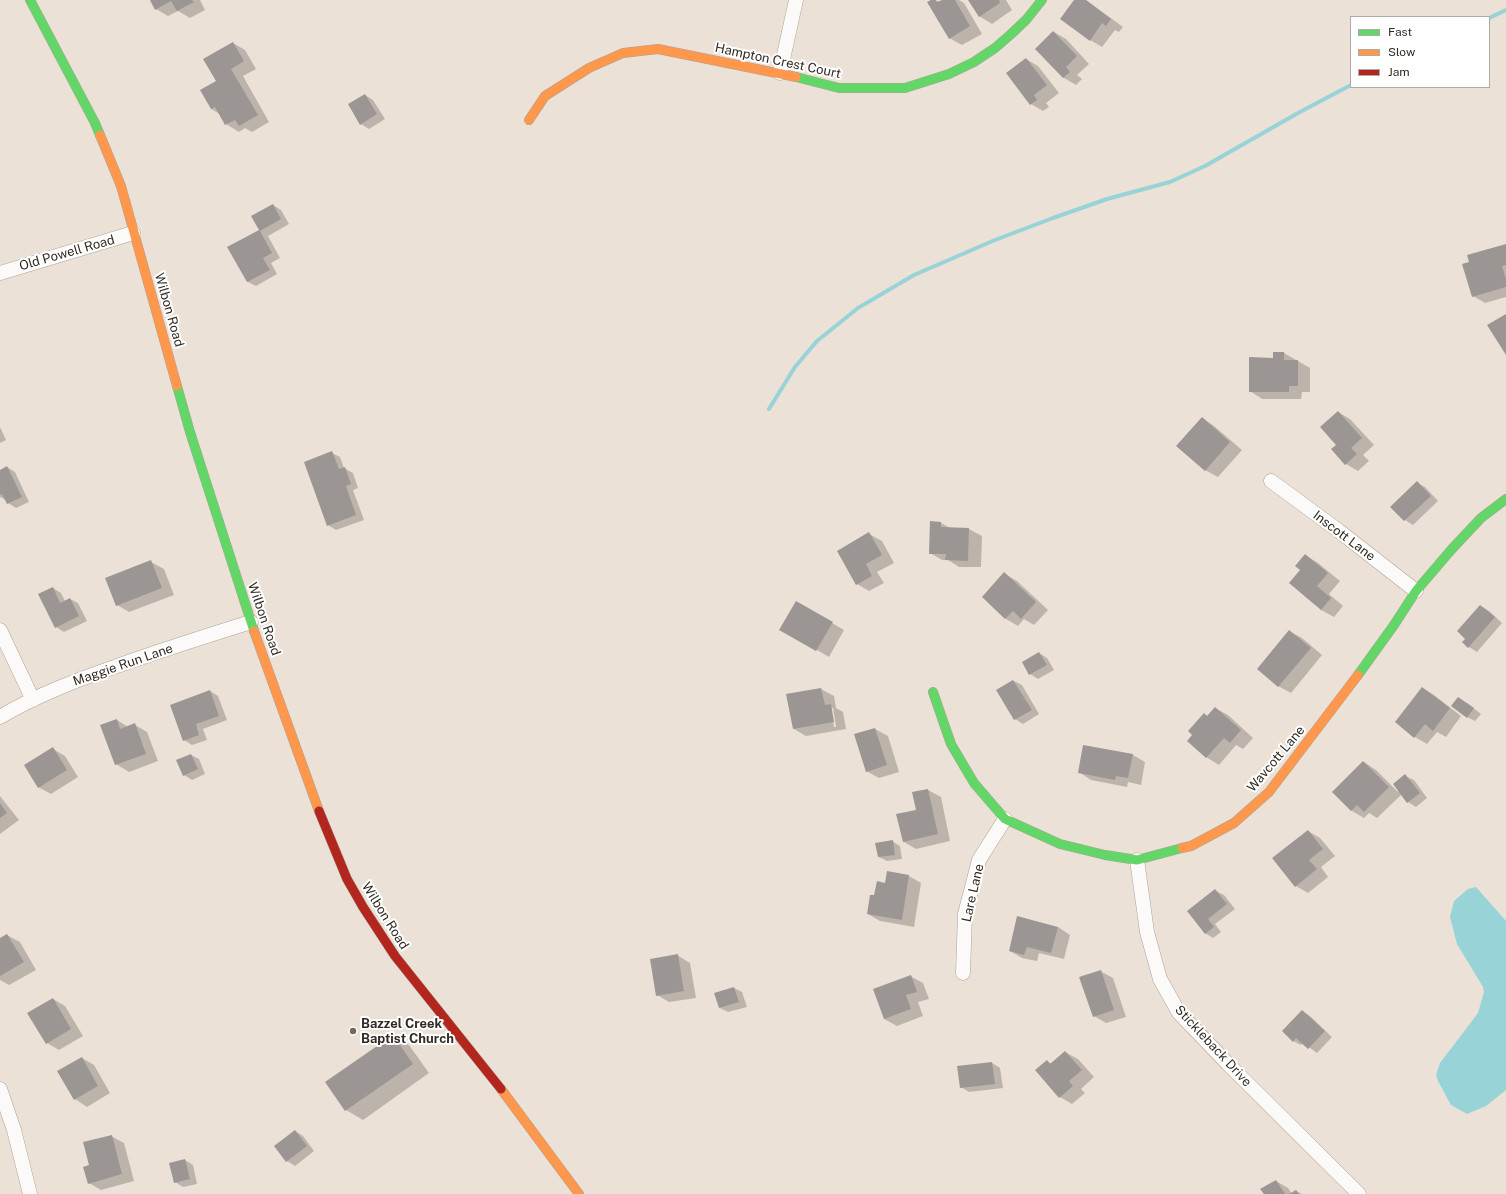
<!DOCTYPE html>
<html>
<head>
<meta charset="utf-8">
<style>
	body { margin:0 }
	#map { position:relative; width:1506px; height:1194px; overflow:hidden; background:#ece1d6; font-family:"Public Sans",sans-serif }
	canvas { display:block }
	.legend { position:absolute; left:1350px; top:16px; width:140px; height:72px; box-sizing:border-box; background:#fff; border:1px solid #adaaa7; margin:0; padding:5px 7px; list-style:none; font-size:12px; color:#322b23 }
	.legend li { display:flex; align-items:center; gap:8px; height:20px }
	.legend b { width:20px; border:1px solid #adaaa7 }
</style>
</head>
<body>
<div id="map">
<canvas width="1506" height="1194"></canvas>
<ul class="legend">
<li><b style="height:5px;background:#63d668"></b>Fast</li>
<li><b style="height:5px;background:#ff974d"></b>Slow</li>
<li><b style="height:5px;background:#b3261e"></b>Jam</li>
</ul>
</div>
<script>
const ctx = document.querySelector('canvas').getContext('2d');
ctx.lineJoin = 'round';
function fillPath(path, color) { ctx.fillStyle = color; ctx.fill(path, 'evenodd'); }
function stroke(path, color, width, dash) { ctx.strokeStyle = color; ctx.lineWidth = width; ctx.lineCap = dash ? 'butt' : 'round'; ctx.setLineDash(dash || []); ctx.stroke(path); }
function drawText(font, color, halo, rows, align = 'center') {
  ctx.font = font + ' "Public Sans",sans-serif'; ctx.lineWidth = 4; ctx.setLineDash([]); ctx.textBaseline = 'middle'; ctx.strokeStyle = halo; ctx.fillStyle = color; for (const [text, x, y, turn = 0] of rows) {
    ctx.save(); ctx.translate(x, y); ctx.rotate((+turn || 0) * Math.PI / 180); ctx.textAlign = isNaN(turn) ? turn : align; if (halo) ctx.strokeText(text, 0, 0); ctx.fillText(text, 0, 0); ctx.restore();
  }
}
const water = new Path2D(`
	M1476,887l30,34v169l-20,16 -19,8 -16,-9 -13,-24 -2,-6 4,-12 38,-50 6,-21 -1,-5 -26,-43 -7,-27 4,-16 14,-12z`);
const shadow = new Path2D(`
	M151,0h49l5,10 -15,8 -12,-7 -10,5 -12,-7z
	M933,0l7,2 4,-2h15l5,3 18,31 -20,11 -13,-7z
	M969,0h37l6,10 -20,14 -13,-8z
	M1075,0h11l37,27 -4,5 -4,-2 -13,17 -12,-7z
	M1054,32l12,7 23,25 -12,11 5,4 -6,6 -12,-7 -28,-29z
	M233,43l12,7 11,19 -13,7 26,46 -17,10 -7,-4 -6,4 -13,-8 -6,-10 -9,-5 6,-28z
	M1026,59l12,7 21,27 -13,10 3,4 -6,4 -12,-7z
	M365,95l8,5 12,19 -16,10 -8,-5z
	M273,205l8,5 8,14 -21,12 12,22 -9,5 6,11 -21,12 -8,-4 -19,-34 31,-17z
	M1506,245v52l-21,6 -12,-7z
	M1284,353l26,15v24h-8l-1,7h-39l-12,-8 24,-32z
	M1338,412l12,7 24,26 -11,10 6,6 -11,10 -12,-7 -9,-19z
	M1202,418l12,8 28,24 -24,27 -13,-7z
	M0,427l6,13 -6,3z
	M332,453l8,4 4,11 9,5 5,15 -5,2 11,30 -28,10 -8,-5z
	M7,467l8,5 14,30 -13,6 -8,-5 -2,-3 -6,-3v-26z
	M1417,483l8,4 13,14 -25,24 -8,-5 -13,-13z
	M930,522l11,1 9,5 19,1 13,7 -1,31h-22l-11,-7h-6l-12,-7z
	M869,534l13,7 12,22 -17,9 7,11 -15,8 -12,-7z
	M1305,555l13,8 22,18 -11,13 14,12 -9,11 -13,-7 -20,-41z
	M151,562l13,7 10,26 -45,17 -12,-7z
	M1005,574l12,7 31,29 -14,15 -10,-6 -6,7 -12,-7 -23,-22z
	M53,588l8,5 4,8 5,-2 8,4 9,18 -23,11 -8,-5z
	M796,602l48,28 -15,27 -48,-28z
	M1481,606l8,5 13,12 -25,29 -8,-5 -2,-8z
	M1289,631l13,7 20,17 -31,38 -13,-7z
	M1039,653l8,5 7,12 -16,9 -8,-5z
	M1014,681l8,4 17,29 -16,10 -8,-5z
	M1422,688l12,7 27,21 -15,21 -9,-5 -10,12 -12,-7 -19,-15z
	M821,689l13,7 2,12 7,4 3,17 -40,7 -12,-7 -6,-34zM831,708h2l3,19h-2z
	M210,691l8,5 9,24 -24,9 4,11 -15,5 -8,-5z
	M1467,703l14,11 -6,7 -8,-4z
	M1215,708l13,7 25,23 -10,11 -7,-4 -17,20 -13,-8 -1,-42 3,1z
	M117,720l11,7 7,-2 12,7 11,29 -29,11 -13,-8z
	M875,729l13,7 11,36 -20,6 -13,-7 -11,-36z
	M53,749l12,7 13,21 -27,17 -13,-7z
	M191,755l8,4 6,15 -13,6 -8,-5z
	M1133,755l12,7 -4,23 -13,-3 -1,5 -36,-7 -12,-8z
	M1364,762l12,8 22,22 7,-16 9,4 13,18 -11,9 -8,-5 -6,-8 -25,24 -8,-5 -5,5 -12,-7 -18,-19z
	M928,790l13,7 9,44 -34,8 -12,-7z
	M0,796l19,24 -19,14z
	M1308,831l12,7 15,18 -14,11 7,10 -20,16 -12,-7z
	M892,841l8,5 2,13 -15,2 -8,-4z
	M909,876l12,7 -7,44 -34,-6 -12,-7 7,-18 11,-12z
	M1216,891l8,4 11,14 -20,15 6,8 -8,6 -8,-5 -17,-22z
	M1058,927l12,8 -6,24 -25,-6 -2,8 -15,-3 -12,-7z
	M7,935l13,7 16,28 -27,15 -9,-5v-41z
	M677,955l13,8 6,35 -27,4 -12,-7z
	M1100,971l13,7 13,39 -20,6 -12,-7z
	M910,976l13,7 6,16 -11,3 5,14 -26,10 -13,-7z
	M734,988l8,4 5,15 -19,5 -8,-4 -4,-14z
	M53,999l12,7 18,30 -24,14 -12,-7z
	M1302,1011l8,5 22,21 -15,16 -14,-10 -2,2 -8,-4z
	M393,1036l16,9 20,28 -66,47 -17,-10z
	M1065,1052l13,7 16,18 -13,12 4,4 -13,11 -12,-7 -13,-36 5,3z
	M82,1058l12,7 16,28 -23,14 -12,-8z
	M992,1063l8,5 3,20 -34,4 -8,-5 -3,-20z
	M295,1131l8,5 11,15 -19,15 -8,-5z
	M111,1136l13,7 10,38 -33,9 -12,-7z
	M185,1160l8,5 4,19 -14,3 -8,-5z
	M1276,1181l12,7 4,6 4,-3 6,3h-37z`);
const stream = new Path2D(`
	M1489,18l17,-8
	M769,409l26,-42 22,-26 41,-33 56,-33 81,-35 58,-22 54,-19 63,-17 35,-16 93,-53 53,-28`);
const building = new Path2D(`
	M150,0h42l2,2 -17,9 -6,-10 -16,9z
	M931,0h5l1,2 5,-2h13l15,26 -21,13 -22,-37z
	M968,0h31l1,3 -21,14z
	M1074,0h12l25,19 -5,7 -4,-3 -12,18 -30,-22z
	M1053,31l24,25 -11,11 4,5 -7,6 -28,-29z
	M233,42l11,19 -13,8 27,46 -19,11 -4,-6 -10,5 -10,-18 -4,2 -11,-19 16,-9 -13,-22z
	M1026,58l21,27 -13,10 3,5 -7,5 -24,-32z
	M365,94l12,20 -17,11 -12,-21z
	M273,204l8,15 -21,12 12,22 -9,5 7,12 -23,12 -20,-35 32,-17 -8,-14z
	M1506,244v21l-4,1 4,13v8l-34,10 -10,-33 7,-2 -2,-7z
	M1506,314v41l-19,-30z
	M1273,352h11v8h14v26h-9v6h-40v-35l24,1z
	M1338,411l24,27 -11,10 6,6 -12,11 -14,-16 5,-4 -16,-18z
	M1202,417l28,25 -25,29 -29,-25z
	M332,451l7,18 6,-2 6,17 -5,2 10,29 -29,11 -23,-64z
	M7,466l15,31 -15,7 -5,-10 -2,1v-25z
	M1417,481l14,15 -27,25 -14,-14z
	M930,521l11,1v5l28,1 -1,33 -23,-1 1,-6h-17z
	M869,532l13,23 -16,9 6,12 -16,9 -19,-34z
	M1305,554l23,19 -11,13 14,12 -10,12 -32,-27 11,-13 -5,-4z
	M151,560l11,28 -46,18 -11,-28z
	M1004,572l32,30 -15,17 -8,-8 -8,8 -23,-22z
	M53,587l7,16 10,-5 9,18 -24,12 -17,-34z
	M796,601l37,21 -17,29 -37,-21z
	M1480,605l15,12 -27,31 -6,-6 3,-3 -8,-8z
	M1289,630l22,18 -33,39 -21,-18z
	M1039,652l8,13 -18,10 -7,-13z
	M1013,680l19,30 -18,10 -18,-30z
	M1422,687l28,21 -17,23 -8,-7 -11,14 -19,-16z
	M821,688l4,17 6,-1 3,18 -41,7 -7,-35z
	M210,690l9,26 -23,8 3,11 -16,6 -13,-36z
	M1458,697l16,11 -7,10 -16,-12z
	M1215,707l26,23 -11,13 -6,-5 -18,20 -19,-17 5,-6 -4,-4 16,-18 3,3z
	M117,719l3,10 15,-6 11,31 -31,11 -15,-40z
	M875,728l12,37 -21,7 -12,-38z
	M1083,745l50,9 -5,24 -12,-2 -1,4 -37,-7z
	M53,747l14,23 -29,18 -14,-23z
	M191,754l7,15 -15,7 -7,-16z
	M1363,761l26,26 -25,25 -7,-7 -6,6 -19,-19z
	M1405,774l15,19 -13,10 -14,-19z
	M928,789l10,45 -35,8 -7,-28 20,-4 -4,-18z
	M0,803l7,10 -7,5z
	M1308,830l15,19 -14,11 8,9 -22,18 -23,-29z
	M893,840l2,15 -17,2 -3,-14z
	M887,871l22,4 -7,45 -35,-6 3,-19h4l3,-14 8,2z
	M1215,889l12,15 -19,15 6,8 -9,7 -18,-23z
	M1017,916l41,11 -7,26 -24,-6 -3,8 -15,-4z
	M7,934l17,28 -24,14v-38z
	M678,954l6,37 -28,5 -6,-37z
	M1101,970l13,40 -21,7 -14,-40z
	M911,975l6,17 -11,3 5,14 -27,10 -11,-30z
	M734,987l5,15 -20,6 -5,-15z
	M53,998l18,31 -25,15 -19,-31z
	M1302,1010l23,21 -17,18 -12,-11 -3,4 -11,-11z
	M393,1035l20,29 -68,47 -20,-29z
	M1065,1051l17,19 -13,11 4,5 -14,12 -24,-28 12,-10 3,4z
	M82,1057l16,29 -24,14 -17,-29z
	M992,1062l3,22 -35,4 -3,-22z
	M295,1130l12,16 -21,16 -12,-16z
	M112,1135l10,39 -34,10 -5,-17 6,-2 -6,-23z
	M185,1159l5,20 -16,4 -5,-20z
	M1276,1180l9,14h-21l-4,-5z
	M1296,1190l3,4h-10z`);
const street = new Path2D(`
	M780,73l16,-73
	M0,273l133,-40
	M1271,481l68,50 77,60
	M0,630l33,70
	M0,717c37,-22 77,-37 117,-51 45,-16 89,-30 134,-44
	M1137,860l10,72 13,47 19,34 49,51 131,130
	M963,973l2,-59 14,-54 26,-41
	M0,1089l14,41 16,64`);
const fast = new Path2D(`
	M30,0l65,123 5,12
	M796,77l43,11h66l44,-14 25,-12 21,-14 15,-13 16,-15 16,-20
	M177,386l13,46 64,199
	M1358,675l36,-50 22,-34 35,-41 30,-32 25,-19
	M933,692l18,52 23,39 31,36 55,25 45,11 32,5 45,-12`);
const slow = new Path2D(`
	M529,120l16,-24 44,-28 34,-15 35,-4 138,28
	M100,135l21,51 56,200
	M254,631l65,180
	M1182,848l9,-2 43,-23 35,-31 89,-117
	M501,1089l78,105`);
const jam = new Path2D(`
	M319,811l28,68 16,28 32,49 106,133`);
const markers = [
	[353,1031,4,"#736b62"]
];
const streetNames = [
	["Hampton Crest Court",778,61,12],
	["Old Powell Road",67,253,-16],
	["Wilbon Road",169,310,74],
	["Inscott Lane",1344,536,37],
	["Wilbon Road",264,619,71],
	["Maggie Run Lane",123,665,-19],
	["Wavcott Lane",1276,759,-50],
	["Lare Lane",973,893,-77],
	["Wilbon Road",385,916,58],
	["Stickleback Drive",1213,1046,47]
];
const poiNames = [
	["Bazzel Creek",361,1024],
	["Baptist Church",361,1039]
];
fillPath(water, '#98d3d8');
fillPath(shadow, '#0003');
stroke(stream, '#98d3d8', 4);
fillPath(building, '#9b9594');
stroke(street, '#aba39a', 15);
stroke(fast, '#aba39a', 10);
stroke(slow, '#aba39a', 10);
stroke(jam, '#aba39a', 10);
stroke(street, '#fcfaf9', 14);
stroke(fast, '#63d668', 9);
stroke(slow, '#ff974d', 9);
stroke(jam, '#b3261e', 9);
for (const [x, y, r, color] of markers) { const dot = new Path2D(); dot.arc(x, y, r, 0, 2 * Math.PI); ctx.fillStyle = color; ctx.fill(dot); stroke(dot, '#fff', 1.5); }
drawText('13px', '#322b23', '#fff', streetNames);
drawText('bold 13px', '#322b23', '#fff', poiNames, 'left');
</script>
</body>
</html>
